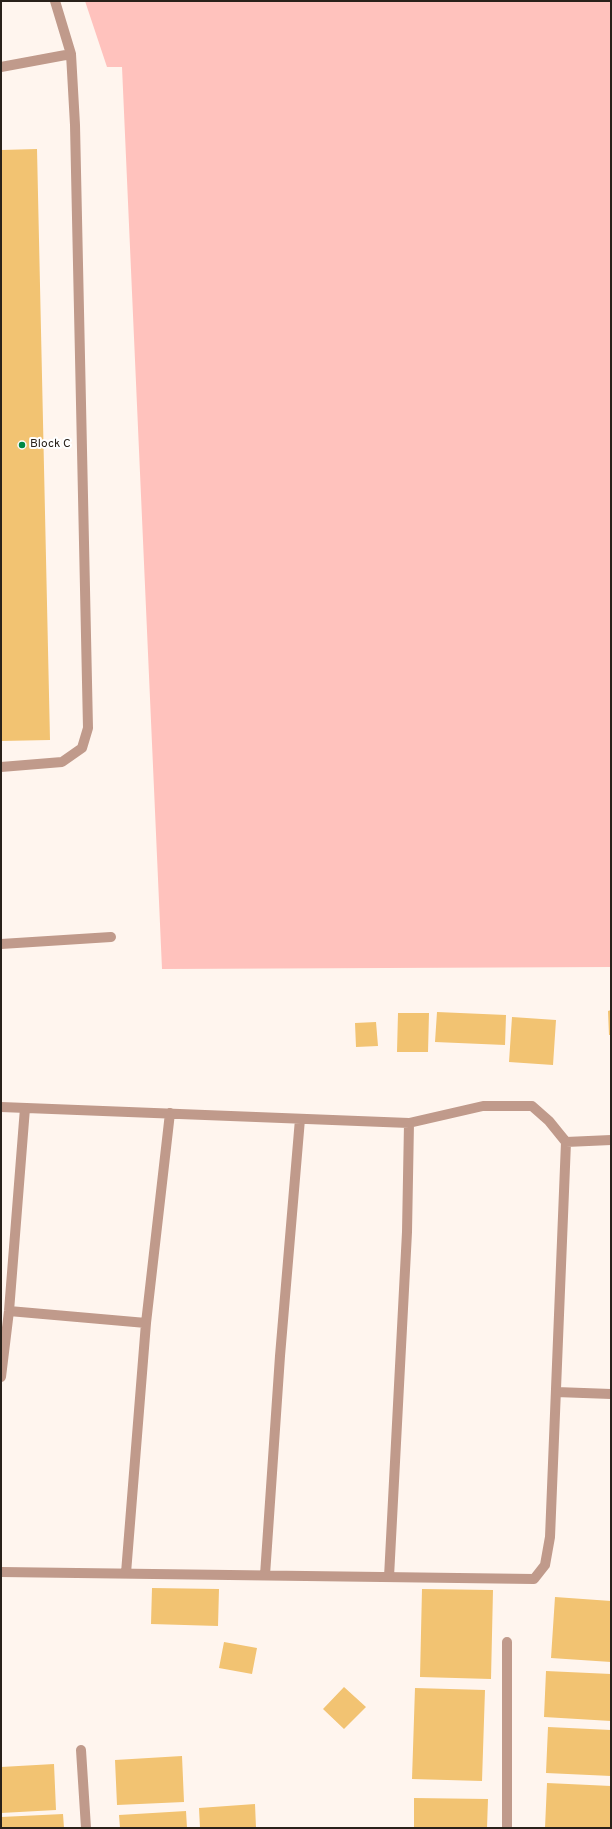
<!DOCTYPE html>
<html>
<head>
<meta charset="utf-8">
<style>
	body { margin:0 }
	#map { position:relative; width:612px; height:1829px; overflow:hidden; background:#fff5ee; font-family:Overpass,sans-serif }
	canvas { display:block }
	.frame { position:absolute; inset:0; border:2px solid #29211a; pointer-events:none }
</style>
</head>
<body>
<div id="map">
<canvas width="612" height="1829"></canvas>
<div class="frame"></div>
</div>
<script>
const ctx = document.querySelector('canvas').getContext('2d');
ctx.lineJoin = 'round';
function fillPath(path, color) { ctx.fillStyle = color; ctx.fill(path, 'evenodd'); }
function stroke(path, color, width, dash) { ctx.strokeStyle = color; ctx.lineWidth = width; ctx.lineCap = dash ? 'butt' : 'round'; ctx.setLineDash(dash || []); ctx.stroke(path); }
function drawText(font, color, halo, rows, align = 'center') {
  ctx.font = font + ' Overpass,sans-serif'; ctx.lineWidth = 4; ctx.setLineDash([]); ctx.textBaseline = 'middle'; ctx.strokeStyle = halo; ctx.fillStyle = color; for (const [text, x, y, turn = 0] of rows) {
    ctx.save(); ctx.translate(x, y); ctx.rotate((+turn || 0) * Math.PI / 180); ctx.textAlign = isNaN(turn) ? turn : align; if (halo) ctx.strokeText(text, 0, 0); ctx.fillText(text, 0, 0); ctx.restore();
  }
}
const green = new Path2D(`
	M85,1h526v966l-449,2 -40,-902h-15z`);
const building = new Path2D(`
	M37,149l13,591 -49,1v-591z
	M611,1010v25h-2l-1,-24z
	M437,1012l69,3 -1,30 -70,-3z
	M398,1013h31l-1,39h-31z
	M512,1017l44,3 -3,45 -44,-3z
	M376,1022l2,24 -22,1 -1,-24z
	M152,1588l67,1 -1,37 -67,-2z
	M422,1589l71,1 -2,89 -71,-2z
	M555,1597l56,4v61l-60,-4z
	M224,1642l33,6 -5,26 -33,-6z
	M546,1671l65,3v47l-67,-4z
	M344,1687l22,20 -22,22 -21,-20z
	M415,1688l70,2 -3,91 -70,-2z
	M548,1727l63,3v46l-65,-3z
	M182,1756l2,46 -67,3 -2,-45z
	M54,1764l2,46 -55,3v-46z
	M547,1783l64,3v42h-66z
	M414,1798l74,1 -1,29h-73z
	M255,1804l1,24h-56l-1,-20z
	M186,1811l1,17h-67l-1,-13z
	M63,1814l1,14h-63v-11z`);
const lane = new Path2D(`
	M1,67l70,-13
	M1,767l61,-5 20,-14 6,-20 -13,-603 -4,-71 -16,-53
	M1,944l110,-7
	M81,1750l5,78
	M507,1828v-186`);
const street = new Path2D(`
	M1,1107l408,16 74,-17h49l17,15 17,21
	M9,1311l137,12
	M1,1377l8,-66 16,-203
	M556,1392l55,2
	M1,1572l533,7 11,-14 5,-28 16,-395 45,-2
	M126,1573l20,-250 24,-210
	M265,1575l15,-219 20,-237
	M389,1577l18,-345 2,-109`);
const markers = [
	[22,445,4,"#018946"]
];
const poiNames = [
	["Block C",30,445]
];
fillPath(green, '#ffc2bd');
fillPath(building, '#f2c372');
stroke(lane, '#c09a8b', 10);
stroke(street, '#c09a8b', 10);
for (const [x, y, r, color] of markers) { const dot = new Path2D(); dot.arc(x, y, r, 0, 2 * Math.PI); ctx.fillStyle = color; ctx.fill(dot); stroke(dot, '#fff', 1.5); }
drawText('12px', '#29211a', '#fff', poiNames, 'left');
</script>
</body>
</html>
